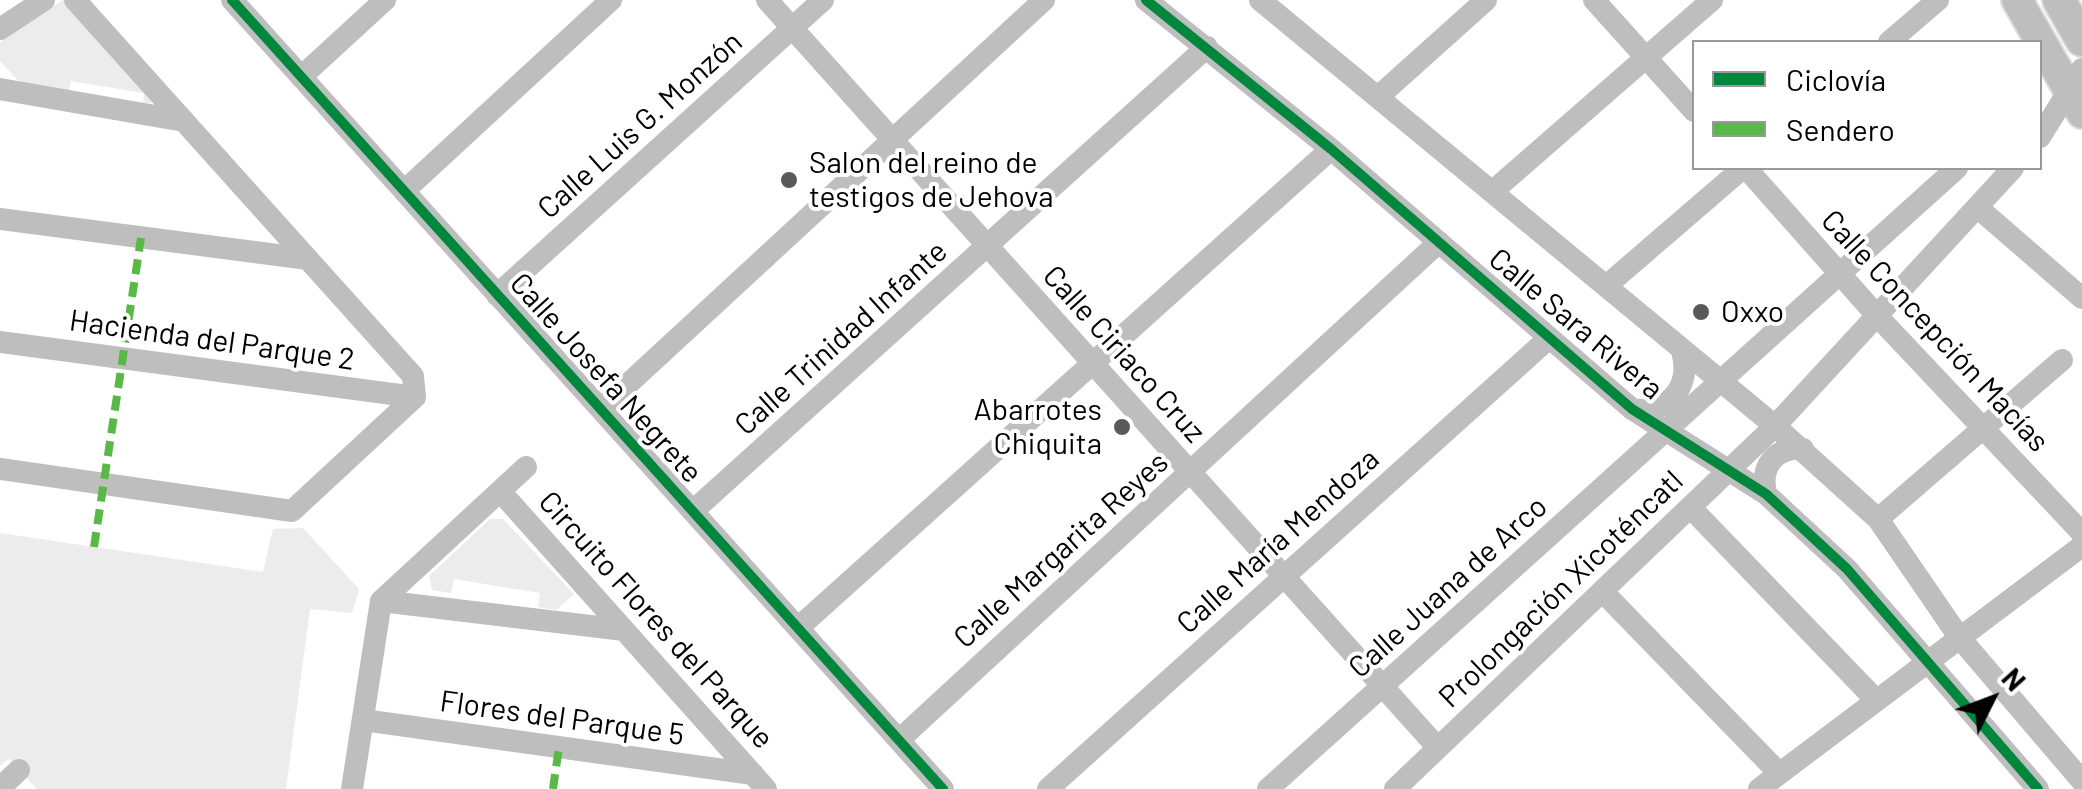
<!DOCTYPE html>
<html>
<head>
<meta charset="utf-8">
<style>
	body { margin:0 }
	#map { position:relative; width:2082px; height:789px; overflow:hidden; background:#fff; font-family:Barlow,sans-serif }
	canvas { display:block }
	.legend { position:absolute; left:1692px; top:40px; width:350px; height:130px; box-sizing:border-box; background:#fff; border:2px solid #999; margin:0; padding:12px 18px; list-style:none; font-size:30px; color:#000 }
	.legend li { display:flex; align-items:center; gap:20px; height:50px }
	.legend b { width:50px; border:2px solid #999 }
	.north { position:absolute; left:1942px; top:649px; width:100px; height:100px; -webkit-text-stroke:8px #fff; paint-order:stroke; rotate:48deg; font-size:28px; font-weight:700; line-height:40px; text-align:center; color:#000 }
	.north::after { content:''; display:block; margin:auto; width:35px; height:45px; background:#000; clip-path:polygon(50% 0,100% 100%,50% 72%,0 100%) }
</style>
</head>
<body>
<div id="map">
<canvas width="2082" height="789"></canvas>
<ul class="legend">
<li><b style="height:12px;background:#00873e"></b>Ciclovía</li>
<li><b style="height:12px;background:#58b947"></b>Sendero</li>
</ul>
<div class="north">N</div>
</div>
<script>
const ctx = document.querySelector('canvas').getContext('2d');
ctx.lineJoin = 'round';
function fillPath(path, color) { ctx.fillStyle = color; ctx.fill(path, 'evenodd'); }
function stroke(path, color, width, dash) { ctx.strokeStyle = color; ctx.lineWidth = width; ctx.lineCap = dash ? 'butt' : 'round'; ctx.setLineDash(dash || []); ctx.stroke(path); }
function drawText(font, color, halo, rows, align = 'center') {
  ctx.font = font + ' Barlow,sans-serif'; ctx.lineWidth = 8; ctx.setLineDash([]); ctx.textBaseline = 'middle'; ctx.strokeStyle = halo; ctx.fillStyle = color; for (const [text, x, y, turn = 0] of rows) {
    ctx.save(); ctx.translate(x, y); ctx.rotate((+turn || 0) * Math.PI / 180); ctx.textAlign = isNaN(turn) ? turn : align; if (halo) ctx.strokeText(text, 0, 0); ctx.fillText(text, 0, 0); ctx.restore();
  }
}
const green = new Path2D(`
	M63,0l9,1 81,101 -10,3 1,-12 -73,-12 -3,13 -44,-7 -24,-26v-19z
	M490,519h13l71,75 -18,16 -18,-3 2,-14 -86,-14 -3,14 -19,-3 -3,-14z
	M303,528l56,61 -7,24 -42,-4 -24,180h-249l-28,-30 -9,7v-233l263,39 10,-43z`);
const minor = new Path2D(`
	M232,0l711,789
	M767,0l671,748
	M1146,0l185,149 301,260 134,85 81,75 191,220
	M1260,0l515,426 103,93 81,118 123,144
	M1594,0l100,111
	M0,29l44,-29
	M1889,42l49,-42
	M301,77l84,-77
	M0,89l184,32
	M1379,96l107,-96
	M2040,137l42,-68
	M1746,168l133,150 203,215
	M404,191l207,-191
	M1493,191l219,-191
	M1977,207l105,91
	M0,219l308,40
	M1606,286l137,-118
	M497,295l326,-295
	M0,342l415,55
	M601,409l443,-409
	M1632,409c37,6 60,-23 50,-58
	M0,469l292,42 123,-114 -2,-21 -338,-376
	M500,491l266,298
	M1766,494c-6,-27 8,-47 37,-45
	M1691,508l185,192
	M693,511l514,-464
	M1878,519l184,-159
	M1603,592l175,180
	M381,601l243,29
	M798,628l533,-479
	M363,720l390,54
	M899,740l540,-498
	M0,788l19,-18
	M352,789l29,-188 145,-134
	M1048,789l500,-450
	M1268,789l689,-621
	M1395,789l380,-363 238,-258
	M1759,789l323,-243`);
const major = new Path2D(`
	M2017,0l65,113`);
const highway = new Path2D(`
	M2059,0l23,40`);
const quiet = new Path2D(`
	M94,547l47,-309
	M553,789l6,-42`);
const cycleway = new Path2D(`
	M232,0l711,789
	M1146,0l185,149 301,260 134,85 81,75 191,220`);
const markers = [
	[789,180,10,"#595959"],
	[1701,312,10,"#595959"],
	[1122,427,10,"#595959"]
];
const streetNames = [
	["Calle Luis G. Monzón",640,125,-42],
	["Calle Sara Rivera",1576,324,40],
	["Calle Concepción Macías",1935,331,47],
	["Calle Trinidad Infante",841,338,-42],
	["Hacienda del Parque 2",212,340,8],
	["Calle Ciriaco Cruz",1124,354,48],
	["Calle Josefa Negrete",606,378,48],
	["Calle María Mendoza",1278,541,-42],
	["Calle Margarita Reyes",1061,550,-42],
	["Calle Juana de Arco",1448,587,-42],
	["Prolongación Xicoténcatl",1561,589,-44],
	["Circuito Flores del Parque",656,620,48],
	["Flores del Parque 5",562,718,8]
];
const poiNames = [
	["Salon del reino de",809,163],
	["testigos de Jehova",809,197],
	["Oxxo",1721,312],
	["Abarrotes",1102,410,"right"],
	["Chiquita",1102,444,"right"]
];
fillPath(green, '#ececec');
stroke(major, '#dbdbdb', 34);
stroke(highway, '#dbdbdb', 36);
stroke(minor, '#bebebe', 22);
stroke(major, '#bebebe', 30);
stroke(highway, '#bebebe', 32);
stroke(quiet, '#58b947', 8, [15, 8]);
stroke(cycleway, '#00873e', 10);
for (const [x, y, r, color] of markers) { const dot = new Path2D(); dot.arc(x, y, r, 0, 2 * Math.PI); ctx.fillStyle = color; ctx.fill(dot); stroke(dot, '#fff', 4); }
drawText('30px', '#000', '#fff', streetNames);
drawText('30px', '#000', '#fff', poiNames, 'left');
</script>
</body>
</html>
